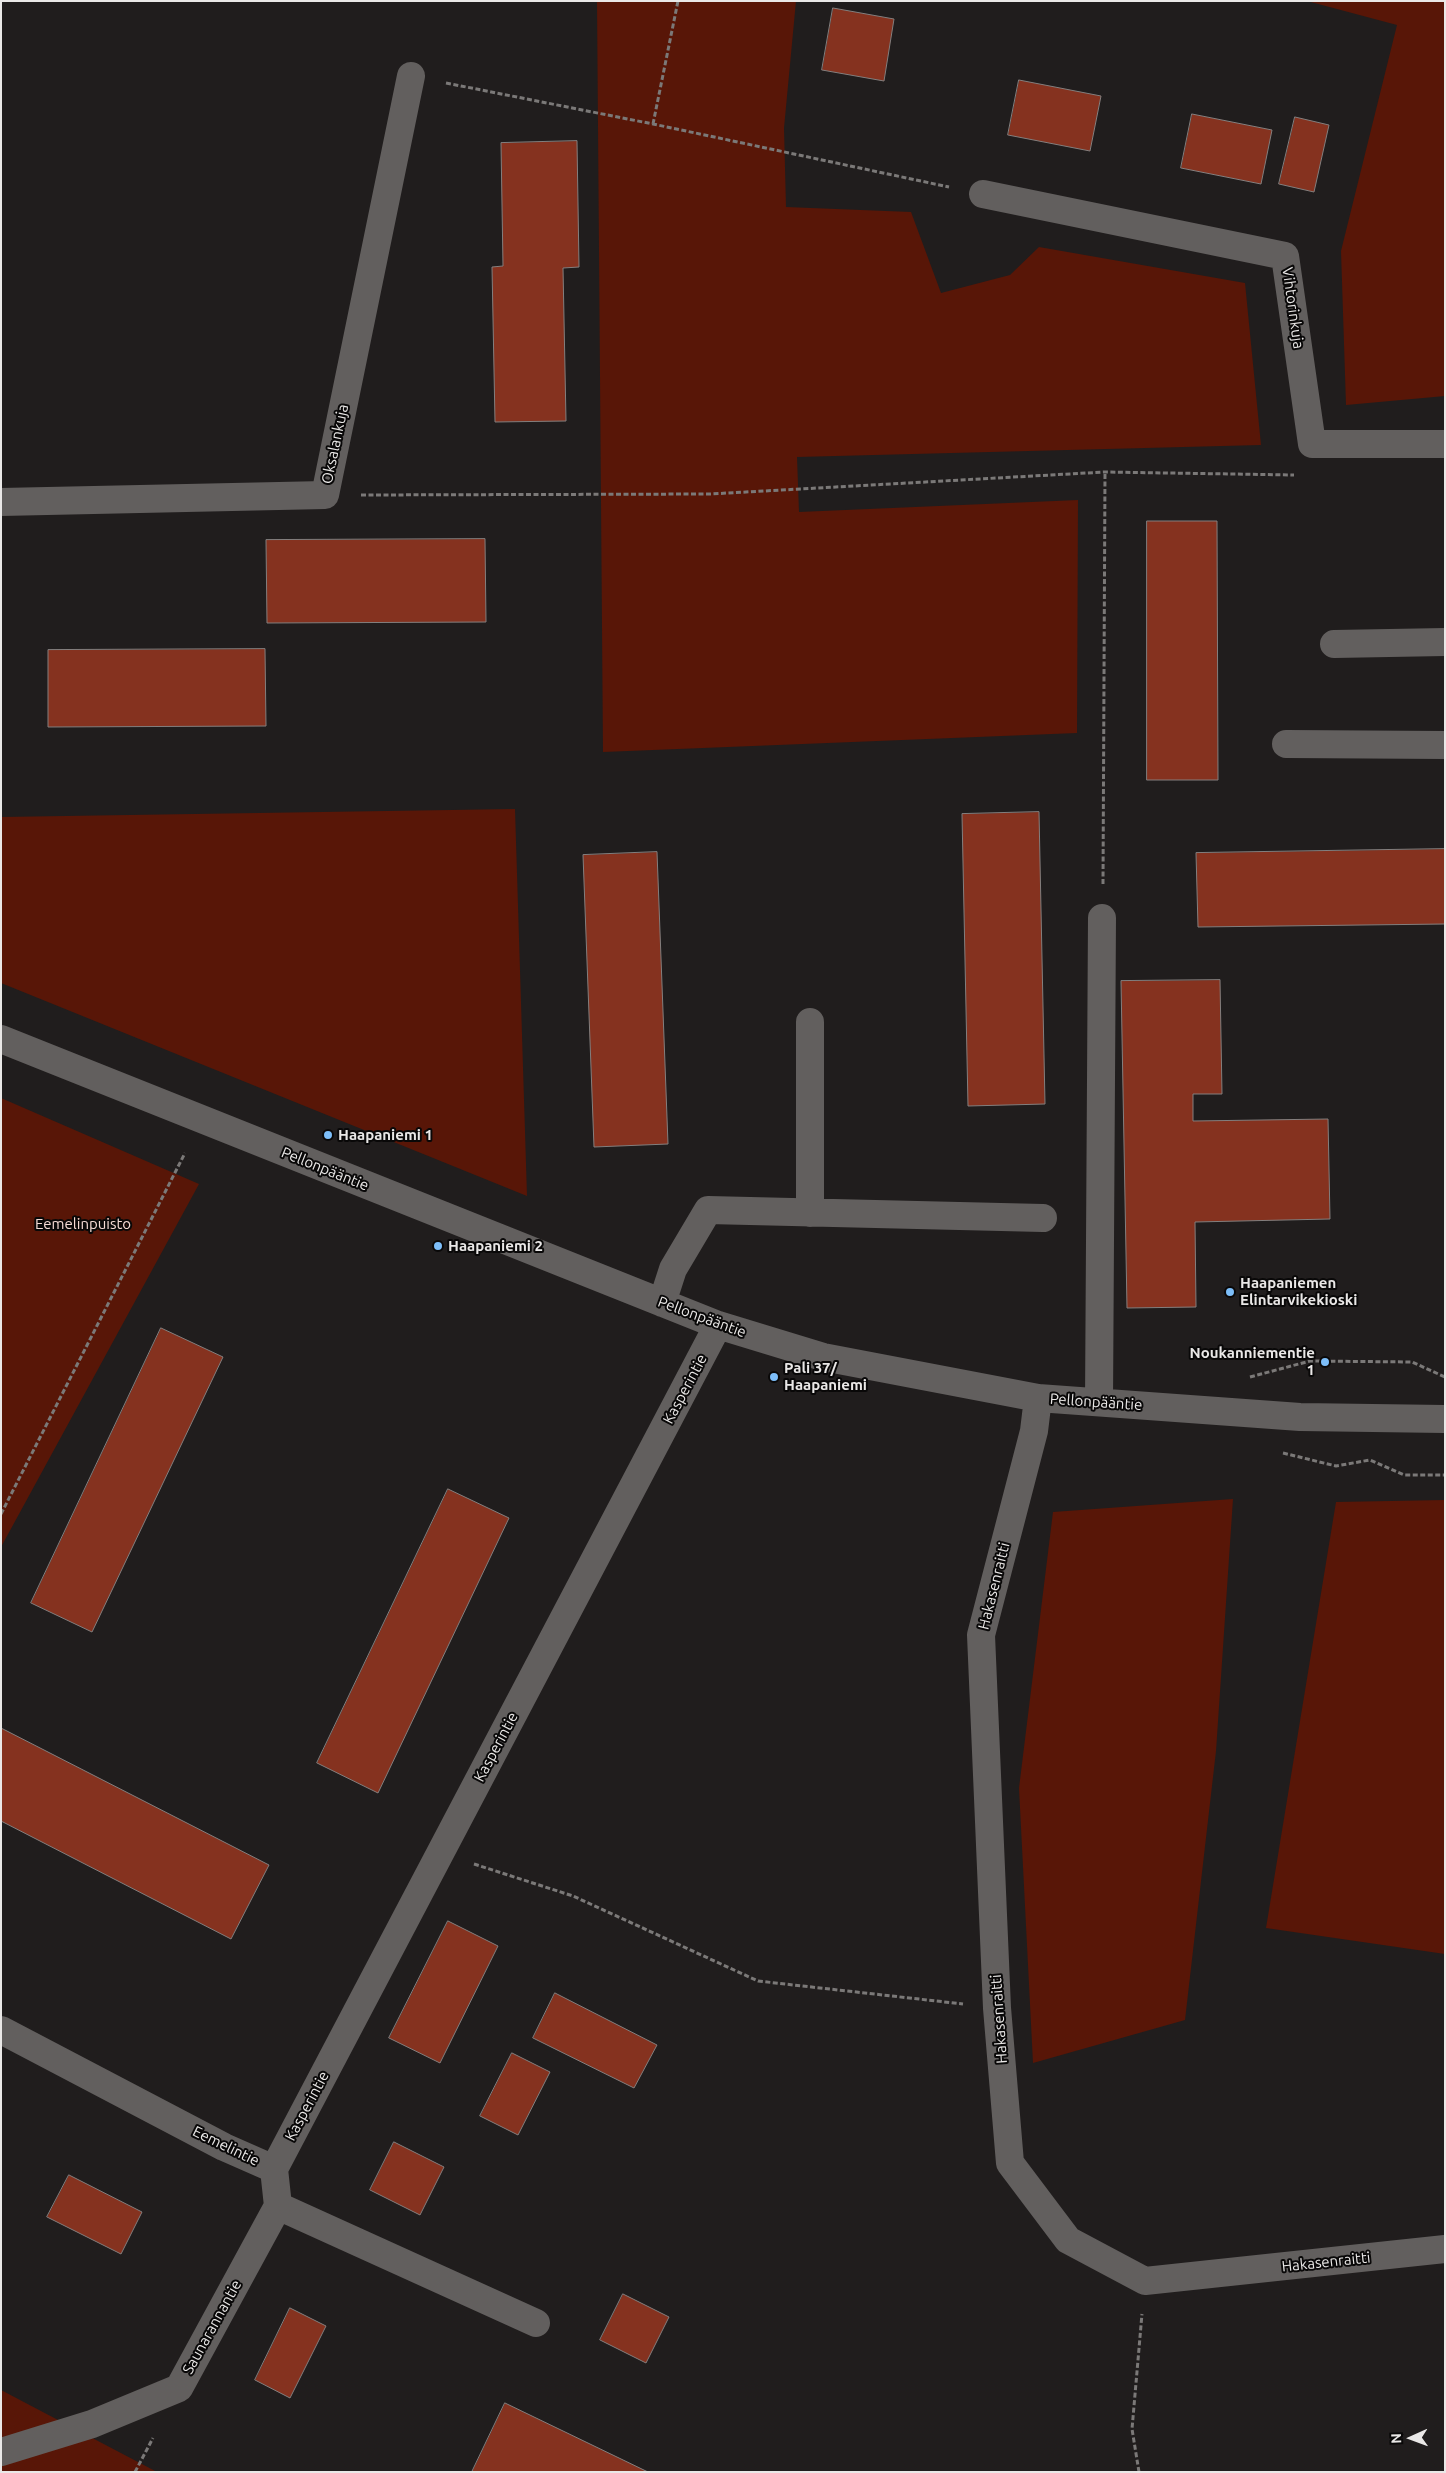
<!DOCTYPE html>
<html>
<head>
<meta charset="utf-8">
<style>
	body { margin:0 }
	#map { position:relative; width:1446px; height:2473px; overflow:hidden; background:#201d1d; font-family:Ubuntu,sans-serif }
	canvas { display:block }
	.frame { position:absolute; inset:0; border:2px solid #eae8e7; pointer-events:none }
	.north { position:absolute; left:1386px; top:2413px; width:50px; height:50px; -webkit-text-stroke:4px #090808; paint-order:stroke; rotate:268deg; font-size:14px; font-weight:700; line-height:20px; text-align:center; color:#eae8e7 }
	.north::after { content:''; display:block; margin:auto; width:18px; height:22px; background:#eae8e7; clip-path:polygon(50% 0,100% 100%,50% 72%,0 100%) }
</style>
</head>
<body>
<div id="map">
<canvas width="1446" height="2473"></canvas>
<div class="frame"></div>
<div class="north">N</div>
</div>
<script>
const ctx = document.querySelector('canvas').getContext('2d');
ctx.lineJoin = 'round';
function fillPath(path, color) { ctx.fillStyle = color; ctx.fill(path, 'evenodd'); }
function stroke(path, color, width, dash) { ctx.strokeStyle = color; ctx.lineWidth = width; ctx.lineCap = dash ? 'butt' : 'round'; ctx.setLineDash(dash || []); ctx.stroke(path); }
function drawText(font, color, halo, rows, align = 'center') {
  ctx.font = font + ' Ubuntu,sans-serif'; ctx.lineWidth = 4; ctx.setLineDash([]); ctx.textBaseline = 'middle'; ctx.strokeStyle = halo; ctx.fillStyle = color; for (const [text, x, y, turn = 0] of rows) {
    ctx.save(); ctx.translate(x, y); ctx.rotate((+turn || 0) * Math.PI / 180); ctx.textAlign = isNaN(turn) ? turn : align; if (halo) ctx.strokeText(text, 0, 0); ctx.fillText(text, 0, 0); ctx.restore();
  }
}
const green = new Path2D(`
	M597,1h199l-12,127 2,79 125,5 30,81 69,-18 29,-28 206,36 16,162 -464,12 2,55 279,-12 -1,233 -474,19z
	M1307,1h138v395l-99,9 -5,-154 56,-226z
	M515,809l12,387 -526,-213v-166z
	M1,1098l198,86 -198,363z
	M1233,1499l-17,252 -31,269 -152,43 -14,-275 34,-276z
	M1445,1500v454l-179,-26 70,-426z
	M1,2390l156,82h-156z`);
const building = new Path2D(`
	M833,8l61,11 -10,62 -62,-11z
	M1019,80l82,16 -11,55 -82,-16z
	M1192,114l80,16 -11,54 -80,-16z
	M1295,117l34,8 -15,67 -35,-8z
	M577,141l2,126 -16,1 3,153 -71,1 -3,-155 11,-1 -2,-123z
	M1147,521h70l1,259h-71z
	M485,539l1,83 -219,1 -1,-83z
	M265,649l1,77 -218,1v-77z
	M1039,812l6,292 -77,2 -6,-292z
	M1445,849v75l-247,3 -2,-74z
	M657,852l11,292 -74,3 -11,-292z
	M1220,980l2,114h-29v27l135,-2 2,100 -135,3 1,85 -69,1 -6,-327z
	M161,1328l62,29 -131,275 -61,-29z
	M448,1489l61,29 -131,275 -61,-30z
	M1,1728l268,137 -38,74 -230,-118z
	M448,1921l50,25 -58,117 -51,-25z
	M555,1993l102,52 -23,43 -101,-50z
	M512,2053l38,19 -32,63 -38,-19z
	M394,2142l50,25 -24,48 -50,-25z
	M69,2175l73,37 -21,42 -74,-37z
	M623,2294l46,23 -23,46 -46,-23z
	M290,2308l36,18 -36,72 -35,-18z
	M505,2403l143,69h-176z`);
const path = new Path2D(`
	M446,83l207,41 296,63
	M653,124l25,-123
	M361,495l349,-1 395,-22 189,3
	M1103,884l2,-412
	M1250,1377l60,-16 102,1 33,15
	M1283,1453l53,13 34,-6 34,15h41
	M1,1514l184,-361
	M474,1864l99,32 185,85 205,23
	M135,2472l18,-34
	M1139,2472l-7,-43 10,-115`);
const minor = new Path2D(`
	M983,194l302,62 27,188h133
	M1,502l324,-7 86,-419
	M1334,644l111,-2
	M1286,744l159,1
	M1,1039l717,286 105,32 215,41 262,19 145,2
	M810,1213v-191
	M662,1303l11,-34 35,-59 335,8
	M1038,1398l-4,33 -53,204 16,373 13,155 58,77 77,41 300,-32
	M1099,1402l3,-484
	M1,2030l223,117 50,22 4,37 258,117
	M274,2169l444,-844
	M1,2452l91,-28 87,-36 99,-182`);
const markers = [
	[328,1135,5,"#7dbef9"],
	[438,1246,5,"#7dbef9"],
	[1230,1292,5,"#7dbef9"],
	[1325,1362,5,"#7dbef9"],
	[774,1377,5,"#7dbef9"]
];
const streetNames = [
	["Vihtorinkuja",1293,308,82],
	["Oksalankuja",335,444,-78],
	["Pellonpääntie",325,1169,22],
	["Pellonpääntie",702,1317,20],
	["Kasperintie",685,1389,-62],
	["Pellonpääntie",1096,1402,4],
	["Hakasenraitti",994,1586,-76],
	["Kasperintie",496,1747,-62],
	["Hakasenraitti",999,2019,-94],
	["Kasperintie",307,2106,-62],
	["Eemelintie",226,2146,26],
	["Hakasenraitti",1326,2262,-6],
	["Saunarannantie",212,2327,-61]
];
const poiNames = [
	["Haapaniemi 1",338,1135],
	["Haapaniemi 2",448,1246],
	["Haapaniemen",1240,1283],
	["Elintarvikekioski",1240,1300],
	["Noukanniementie",1315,1353,"right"],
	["1",1315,1370,"right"],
	["Pali 37/",784,1368],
	["Haapaniemi",784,1385]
];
const parkNames = [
	["Eemelinpuisto",83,1224]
];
fillPath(green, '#581607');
fillPath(building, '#85321f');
stroke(building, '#837f7e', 1);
stroke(path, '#7b7978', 3, [5, 2.5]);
stroke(minor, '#625f5e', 28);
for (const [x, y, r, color] of markers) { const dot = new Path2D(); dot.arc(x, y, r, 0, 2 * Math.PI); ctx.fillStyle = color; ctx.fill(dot); stroke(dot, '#090808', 2); }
drawText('15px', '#eae8e7', '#090808', streetNames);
drawText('bold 15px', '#eae8e7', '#090808', poiNames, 'left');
drawText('15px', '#f5dbd5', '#090808', parkNames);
</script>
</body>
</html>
